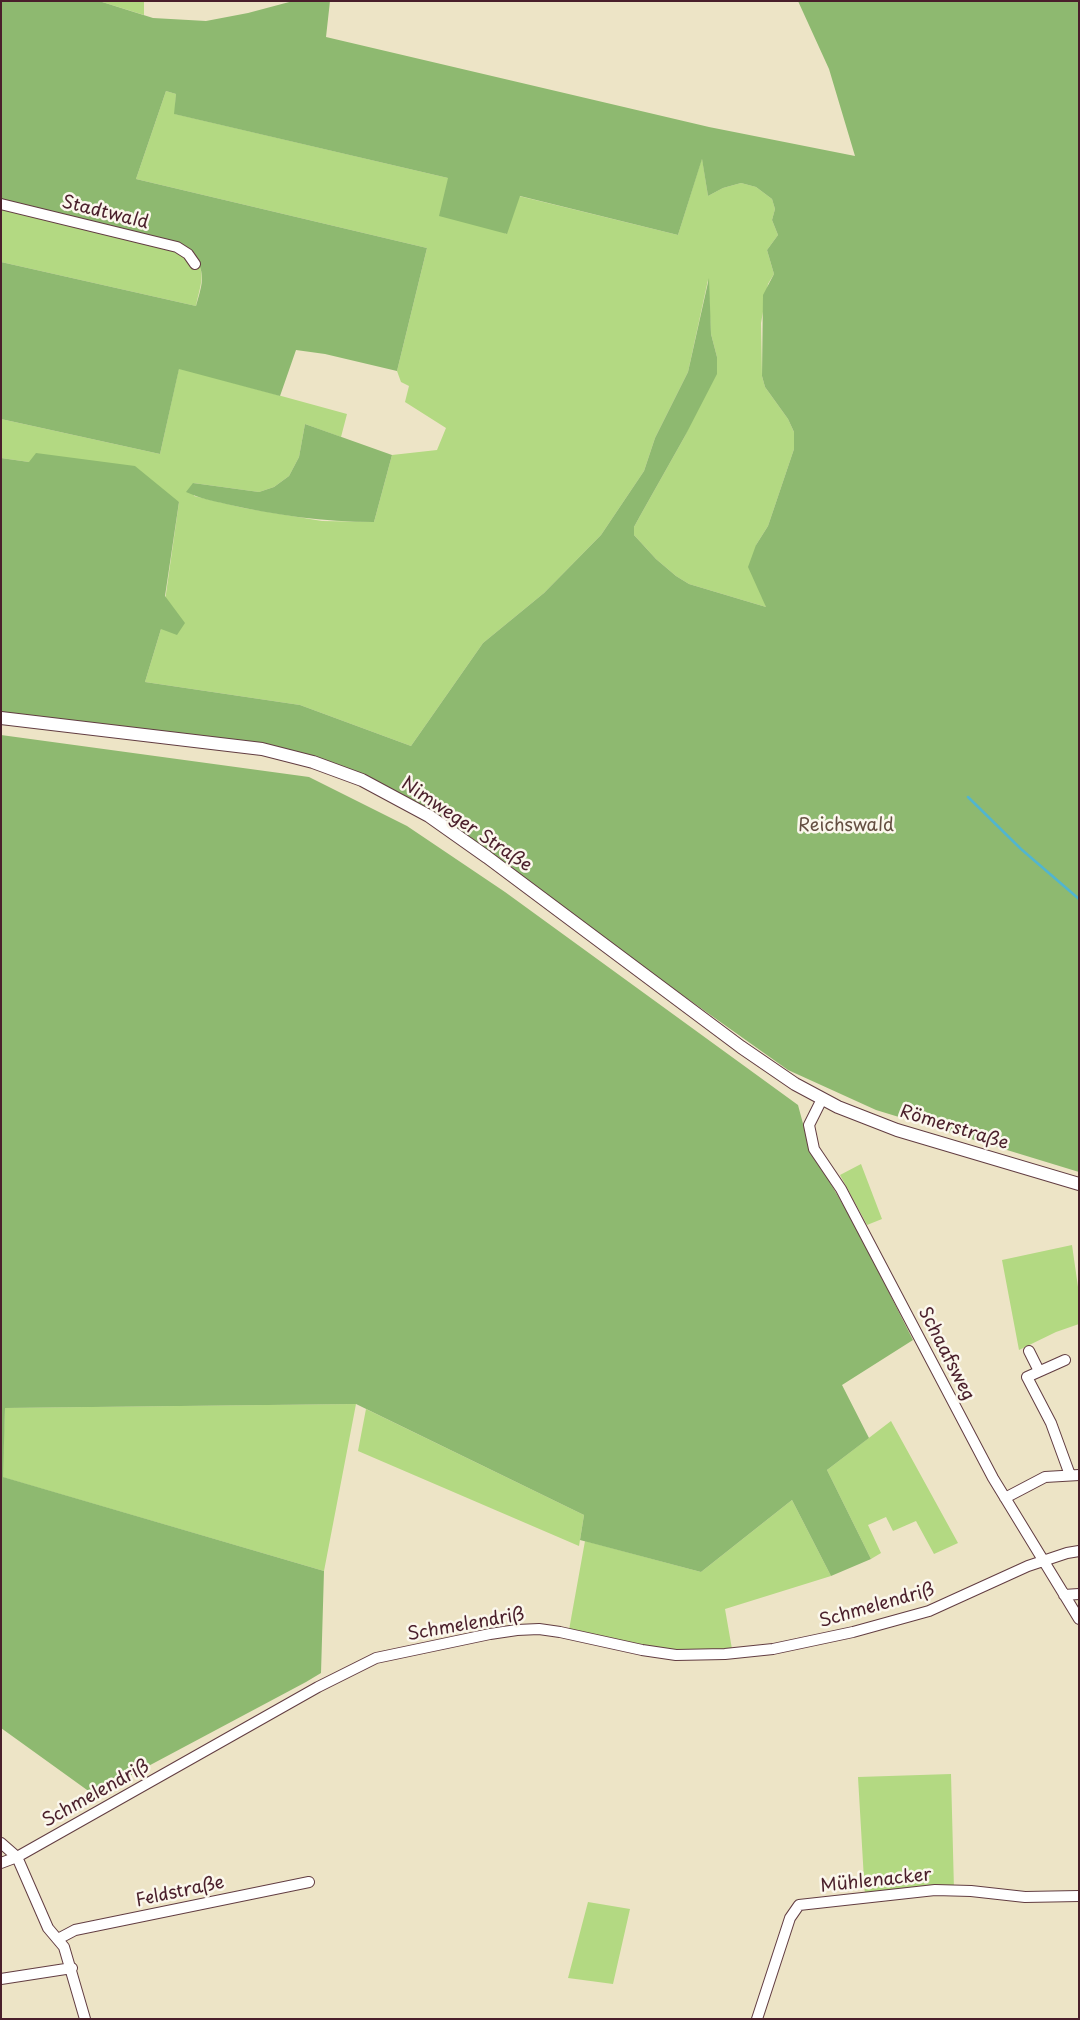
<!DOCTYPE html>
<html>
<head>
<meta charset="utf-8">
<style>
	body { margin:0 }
	#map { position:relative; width:1080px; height:2020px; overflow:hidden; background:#ede4c6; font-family:"Playpen Sans",sans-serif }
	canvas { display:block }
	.frame { position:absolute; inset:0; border:2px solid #4a1f2b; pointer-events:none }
</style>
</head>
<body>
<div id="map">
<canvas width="1080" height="2020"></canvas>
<div class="frame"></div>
</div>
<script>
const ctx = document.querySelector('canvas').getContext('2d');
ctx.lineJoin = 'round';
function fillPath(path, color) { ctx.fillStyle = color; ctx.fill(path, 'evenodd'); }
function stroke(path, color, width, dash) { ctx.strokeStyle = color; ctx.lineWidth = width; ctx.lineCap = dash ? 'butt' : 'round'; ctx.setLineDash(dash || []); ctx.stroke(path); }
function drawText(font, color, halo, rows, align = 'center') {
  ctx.font = font + ' "Playpen Sans",sans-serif'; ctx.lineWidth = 5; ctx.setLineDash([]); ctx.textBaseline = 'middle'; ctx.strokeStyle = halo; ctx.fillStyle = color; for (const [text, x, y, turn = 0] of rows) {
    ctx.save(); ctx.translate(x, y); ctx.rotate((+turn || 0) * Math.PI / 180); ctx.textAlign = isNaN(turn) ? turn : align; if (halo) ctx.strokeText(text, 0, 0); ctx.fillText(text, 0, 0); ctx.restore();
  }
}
const green = new Path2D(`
	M99,1h45v14z
	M166,91l10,3 -1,20 273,64 58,56 13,-38 159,39 24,-77 6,38 15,-8 18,-5 15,4 16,12 3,10 -3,11 6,15 -11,15 7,24 -6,10 -7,39 1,53 3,11 23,32 6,13v17l-26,77 -12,19 10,62 -77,-23 -13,-8 -20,-17 -22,-24v-8l6,-11 45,-80 32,-79 -6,-23 -3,-54 -20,92 -33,66 -11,33 -43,64 -57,58 -61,50 -72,103 -111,-41 -155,-23 16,-53 18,-127 -150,-40 -28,-4v-39l159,35 19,-86 168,46 -6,23 -36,-13 -6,33 -10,19 -15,11 -15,5 -66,-9 1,13 50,12 78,13 52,1 18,-67 45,-5 9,-22 -41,-26 4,-16 -8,-4 -4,-11 30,-123 -291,-69z
	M1,200l189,52c18,20 11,29 6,54l-195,-44z
	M861,1164l21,55 -15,6 -27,-50z
	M1072,1245l7,49v30l-23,8 -37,18 -17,-90z
	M356,1404l-32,167 -322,-94 3,-69z
	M366,1409l218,106 -5,31 -221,-95z
	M891,1421l67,122 -24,11 -18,-33 -23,10 -7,-14 -18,8 13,28 -10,6 -44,-89z
	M792,1500l39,76 -106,33 7,40 -52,3 -30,-5 -81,-17 16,-89 116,31z
	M951,1774l3,116 -89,7 -7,-120z
	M588,1902l42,7 -17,75 -45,-6z`);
const forest = new Path2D(`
	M1,1h98l54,17 53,3 42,-8 45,-12h37l-4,36 383,90 146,29 -26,-87 -31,-68h281v1171l-203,-62 -88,-40 -262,-186 -140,-92 -97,-37 -288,-37v-260l28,4 7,-9 99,13 44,36 -14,94 20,27 -8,12 -16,-6 -16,53 155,23 111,41 72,-103 61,-50 57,-58 43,-64 11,-33 33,-66 21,-94 2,56 6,23v17l-32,62 -45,80 -6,11v8l22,24 20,17 13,8 77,23 -18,-40 8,-22 12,-19 26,-77v-17l-6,-13 -23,-32 -3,-11 1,-81 11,-21 -7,-24 11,-15 -6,-15 3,-11 -3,-10 -16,-12 -15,-4 -18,5 -15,8 -6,-37 -24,76 -158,-39 -13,38 -68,-18 9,-38 -274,-64 2,-20 -10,-3 -30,88 291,69 -30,123 -72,-17 -29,-4 -16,46 -101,-27 -19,85 -159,-35v-157l195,44c7,-24 11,-35 -6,-54l-189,-52z
	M305,424l87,31 -18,67c-50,0 -99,-7 -148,-18 -13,-3 -27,-6 -40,-12l7,-9 66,9 15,-5 15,-11 10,-19z
	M1,735l308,42 98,49 98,66 293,213 11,41 48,83 56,111 -71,45 27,53 -42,32 44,89 -40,17 -39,-76 -91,72 -121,-32 4,-25 -228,-111 -351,4 -2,69 321,94 -3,102 -15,9 -212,113 -93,-67z`);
const stream = new Path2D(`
	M968,797l53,52 58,50`);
const minor = new Path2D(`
	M1,204l176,43 11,7 7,10
	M822,1099l-13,26 5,24 27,40 152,289 86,141
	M1029,1351l10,20
	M1065,1360l-38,17 24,46 19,52
	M1005,1498l40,-21 34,-2
	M1064,1595l15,-1
	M1,1843l16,14 31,71 16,19 21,72
	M1,1863l16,-6 301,-170 58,-29 114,-24 27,-4 22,-1 21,3 82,18 34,5 49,-1 48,-5 80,-17 76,-21 99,-45 39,-13 12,-2
	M58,1939l17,-9 234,-48
	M1,1979l71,-11
	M757,2019l33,-101 9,-13 136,-15 36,1 54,6 54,-1`);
const major = new Path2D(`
	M1,718l261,31 51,13 49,18 67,36 58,41 254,190 54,37 43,23 59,23 182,54`);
const streetNames = [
	["Stadtwald",105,213,14],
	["Nimweger Straße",466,825,34],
	["Römerstraße",954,1128,17],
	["Schaafsweg",946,1354,63],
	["Schmelendriß",877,1606,-16],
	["Schmelendriß",466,1625,-10],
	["Schmelendriß",96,1794,-29],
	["Mühlenacker",876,1881,-6],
	["Feldstraße",180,1892,-12]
];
const parkNames = [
	["Reichswald",846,826]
];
fillPath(green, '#b3d982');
fillPath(forest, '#8eb970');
stroke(stream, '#51b5d0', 2.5);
stroke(minor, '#623d42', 12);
stroke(major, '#623d42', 14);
stroke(minor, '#fff', 10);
stroke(major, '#fff', 12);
drawText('18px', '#4a1f2b', '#fbf7ec', streetNames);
drawText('18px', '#644e41', '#fbf7ec', parkNames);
</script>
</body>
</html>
